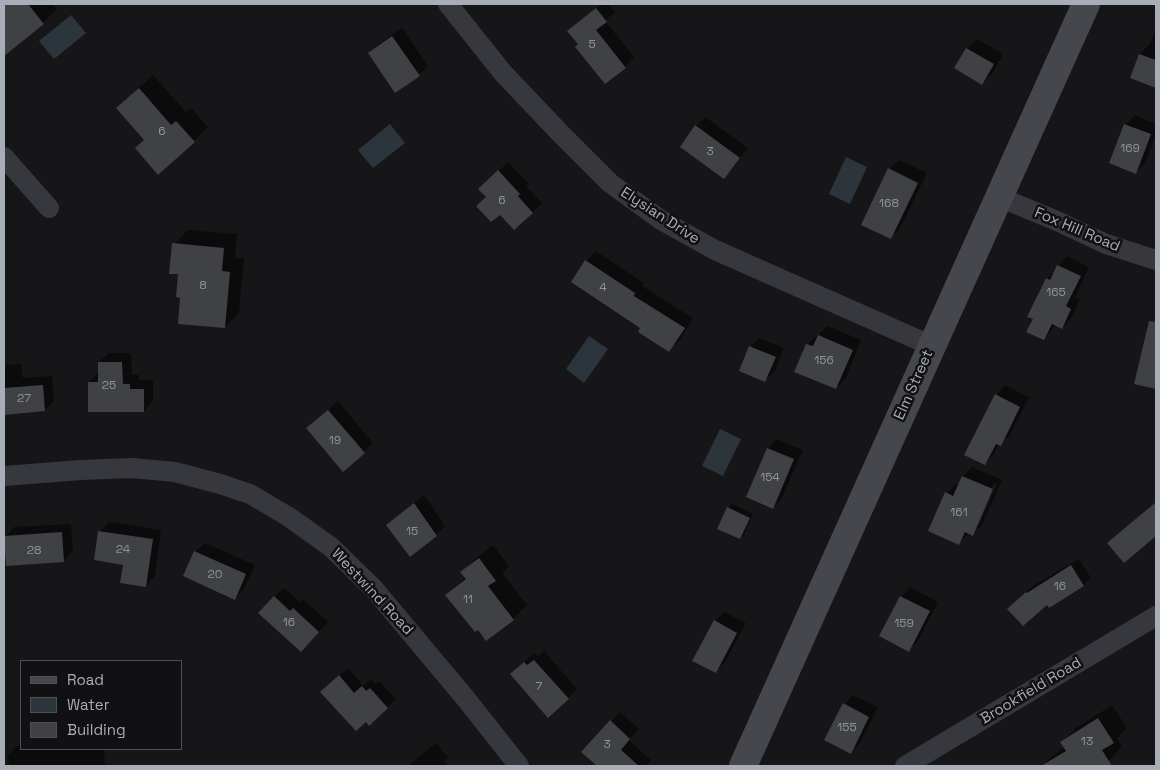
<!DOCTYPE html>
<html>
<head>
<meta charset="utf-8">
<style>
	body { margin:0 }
	#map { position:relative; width:1160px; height:770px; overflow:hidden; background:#161618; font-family:"Space Grotesk",sans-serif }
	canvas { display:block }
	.frame { position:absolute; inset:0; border:5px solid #a8adb8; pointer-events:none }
	.legend { position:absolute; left:20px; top:660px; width:162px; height:90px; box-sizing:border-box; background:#111113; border:1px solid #4d4f55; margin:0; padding:6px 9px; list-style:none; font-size:15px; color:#a8adb8 }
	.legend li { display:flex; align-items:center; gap:10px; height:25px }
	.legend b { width:25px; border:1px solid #4d4f55 }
</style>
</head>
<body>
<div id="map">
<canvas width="1160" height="770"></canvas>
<div class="frame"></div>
<ul class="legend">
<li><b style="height:6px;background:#45474d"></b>Road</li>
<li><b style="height:14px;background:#2c353c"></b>Water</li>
<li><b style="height:14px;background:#404145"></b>Building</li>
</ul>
</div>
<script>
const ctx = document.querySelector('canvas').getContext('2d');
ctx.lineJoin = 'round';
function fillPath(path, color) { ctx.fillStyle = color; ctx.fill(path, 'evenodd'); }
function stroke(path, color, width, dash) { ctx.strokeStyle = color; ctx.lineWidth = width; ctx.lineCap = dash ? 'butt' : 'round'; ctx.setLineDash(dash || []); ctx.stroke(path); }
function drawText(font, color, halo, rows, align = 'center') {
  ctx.font = font + ' "Space Grotesk",sans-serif'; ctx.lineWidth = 5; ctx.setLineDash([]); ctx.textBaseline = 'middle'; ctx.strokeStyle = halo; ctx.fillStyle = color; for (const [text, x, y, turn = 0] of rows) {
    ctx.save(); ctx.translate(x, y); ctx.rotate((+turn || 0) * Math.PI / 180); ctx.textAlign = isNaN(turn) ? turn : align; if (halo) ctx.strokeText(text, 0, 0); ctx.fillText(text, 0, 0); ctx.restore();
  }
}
const water = new Path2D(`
	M71,15l15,18 -32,26 -15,-18z
	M390,124l15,19 -32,25 -15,-18z
	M846,157l21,10 -17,37 -21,-10z
	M589,336l19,13 -24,34 -18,-14z
	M720,429l21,10 -18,37 -21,-10z`);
const shadow = new Path2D(`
	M4,4h49l4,5 -14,14 -39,31z
	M601,4h8l6,8 -10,9 29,36 -9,10 -46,-23 -10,-13z
	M402,28l26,38 -9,9 -50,-21 10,-10z
	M1156,29v58l-24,-10 8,-23 10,-10z
	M977,39l26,15 -11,20 -10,9 -26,-15 11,-20z
	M153,75l33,37 5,-4 17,19 -14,14 -49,-2 -13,-45z
	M1135,115l21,9v11l-11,28 -9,9 -11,-47z
	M705,117l43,31 -15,20 -9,9 -28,-51z
	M899,160l28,13 -27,55 -9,10 -2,-69z
	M508,162l21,22 -3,2 16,17 -27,26 -28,-32 2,-17z
	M188,230l49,4 -2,24h9l-5,55 -14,14 -44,-31 -2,-23 -5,-29z
	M596,251l48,32 -2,3 51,32 -14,23 -10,9 -27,-22 -69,-46 13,-21z
	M1067,256l22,11 -14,30 5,2 -9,19 -9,10 -6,-3 -12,14 -10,-21 13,-39z
	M1156,325v63l-21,-5 12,-49z
	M828,326l33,14 -15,38 -10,10 -29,-44z
	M759,338l25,10 -9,23 -10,9 -15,-33z
	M109,353h22l1,22h7v5h14v21l-9,10 -55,-29 10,-10v-10z
	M21,364l2,14 29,-2 2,25 -9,9 -41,4v-49z
	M1005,385l24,12 -19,38 -11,9 -5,10 -10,10 12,-69z
	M338,401l35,42 -9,9 -56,-24z
	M777,439l26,11 -21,48 -9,10 -25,-11 20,-49z
	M972,467l30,13 -20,45 -10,9 -3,-1 -10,10 -12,-50 9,-9 3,1 4,-9zM994,483l3,1 -18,41h-3z
	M424,495l21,31 -9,9 -49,-10z
	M732,504l21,10 -9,20 -4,4 -12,-30z
	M109,522l52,8 -6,46 -10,10 -21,-23 -25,-31z
	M71,524l2,27 -9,10 -59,-24 9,-10z
	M205,543l50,22 -11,24 -9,9 -40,-46z
	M493,545l16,21 -7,7 25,32 -14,14 -27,20 -39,-44 19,-18 -4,-5 14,-14z
	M1079,559l12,19 -8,7 -36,18 -31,-2 18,-16z
	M910,587l28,15 -20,39 -9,9 -8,-53z
	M284,588l16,14 3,-3 25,23 -18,19 -36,-44z
	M724,612l22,11 -21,39 -9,10 -1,-51z
	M544,651l33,38 -9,9 -47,-33 13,-12 4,4z
	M348,668l15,18 8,-7 4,5 4,-3 17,18 -27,25 -39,-40z
	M853,695l25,12 -18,36 -9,9 -7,-48z
	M1112,705l15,23 -10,10 5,9 -14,14 -9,5h-57l13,-12 10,-7 -3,-5 14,-14z
	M620,712l19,17 -10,11 22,20 -6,6h-47l-15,-14z
	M21,742v7h83l1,17h-96l-1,-11z
	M436,743l12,14 -4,4 4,5h-40z`);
const building = new Path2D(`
	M4,4h24l16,20 -40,32z
	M596,8l11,14 -11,8 30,38 -21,16 -30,-37 3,-3 -11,-13z
	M392,36l28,40 -25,17 -27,-40z
	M966,48l28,16 -12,21 -28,-17z
	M1139,54l17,6v28l-26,-10z
	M139,88l32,37 5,-4 19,21 -37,33 -23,-27 9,-8 -28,-32z
	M1124,124l27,10 -15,40 -27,-11z
	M695,125l45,33 -16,21 -44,-32z
	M888,168l30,15 -27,56 -30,-14z
	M498,170l22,24 -2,2 15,17 -19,17 -14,-15 -9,7 -15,-16 10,-9 -8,-8z
	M172,243l52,5 -2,23 8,1 -5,56 -47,-4 2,-26 -4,-1 2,-23h-9z
	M585,260l50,33 -1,3 51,32 -16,24 -31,-20 2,-4 -69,-46z
	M1057,265l24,11 -15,30 5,3 -9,20 -10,-5 -8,16 -18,-8 7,-13 -6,-2 19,-39 4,2z
	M1149,321l7,1v67l-22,-5z
	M818,335l35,15 -17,39 -42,-17 12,-28 7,2z
	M749,346l27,11 -11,25 -26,-11z
	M98,362h24l1,22h7v5h14v23h-56v-30h10z
	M43,385l2,26 -41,4v-27z
	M995,394l25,13 -19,39 -5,-2 -11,21 -21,-10z
	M328,410l37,43 -22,19 -37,-44z
	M767,448l27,11 -21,50 -27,-12z
	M962,476l31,13 -20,47 -8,-4 -6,13 -31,-14 17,-39 8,4z
	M1156,502v34l-32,27 -17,-20z
	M414,503l23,33 -27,21 -24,-32z
	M727,507l23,11 -10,21 -23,-10z
	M98,531l55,8 -7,48 -26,-4 3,-18 -29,-5z
	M62,532l2,30 -58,4 -2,-30z
	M194,551l52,23 -11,26 -52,-24z
	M479,558l17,23 -8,5 26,34 -28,21 -8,-11 -3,2 -30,-37 21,-16 -6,-7z
	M1071,565l13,21 -35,22 -2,-3 -24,21 -16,-17 19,-17 1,1z
	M274,596l16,15 3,-3 26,24 -18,20 -43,-39z
	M900,596l30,15 -21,41 -30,-16z
	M714,620l23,13 -21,40 -24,-12z
	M534,660l35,39 -21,19 -38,-44 14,-12 3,3z
	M339,675l15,18 8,-7 4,5 4,-3 18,20 -19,18 -3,-4 -10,9 -36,-39z
	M843,703l26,14 -18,37 -27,-14z
	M1098,718l16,25 -12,7 10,16h-71l25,-15 -6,-9z
	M610,720l20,19 -9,11 18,16h-42l-16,-14z`);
const street = new Path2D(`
	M448,4l55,69 57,60 50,50 51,37 54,30 217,96
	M4,157l45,51
	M999,197l58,24 49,23 50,16
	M4,476l77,-6 51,-2 43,4 45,12 30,10 39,23 42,30 43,42 92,110 53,67
	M905,766l251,-150`);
const secondary = new Path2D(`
	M743,766l343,-762`);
const numberNames = [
	["5",592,45],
	["6",162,132],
	["169",1130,149],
	["3",710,152],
	["6",502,201],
	["168",889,204],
	["8",203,286],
	["4",603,288],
	["165",1056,293],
	["156",824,361],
	["25",109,386],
	["27",24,399],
	["19",335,441],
	["154",770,478],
	["161",959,513],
	["15",412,532],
	["24",123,550],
	["28",34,551],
	["20",215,575],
	["16",1060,587],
	["11",468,600],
	["16",289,623],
	["159",904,624],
	["7",539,687],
	["155",847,728],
	["13",1087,742],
	["3",607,745]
];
const streetNames = [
	["Elysian Drive",660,216,33],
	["Fox Hill Road",1077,230,23],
	["Elm Street",914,385,-66],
	["Westwind Road",372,592,47],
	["Brookfield Road",1031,691,-31]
];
fillPath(water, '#2c353c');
fillPath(shadow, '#0007');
fillPath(building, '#404145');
stroke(street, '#37383d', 20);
stroke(secondary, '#45474d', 28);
drawText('12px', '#8e929b', null, numberNames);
drawText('15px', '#a8adb8', '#111113', streetNames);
</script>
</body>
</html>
